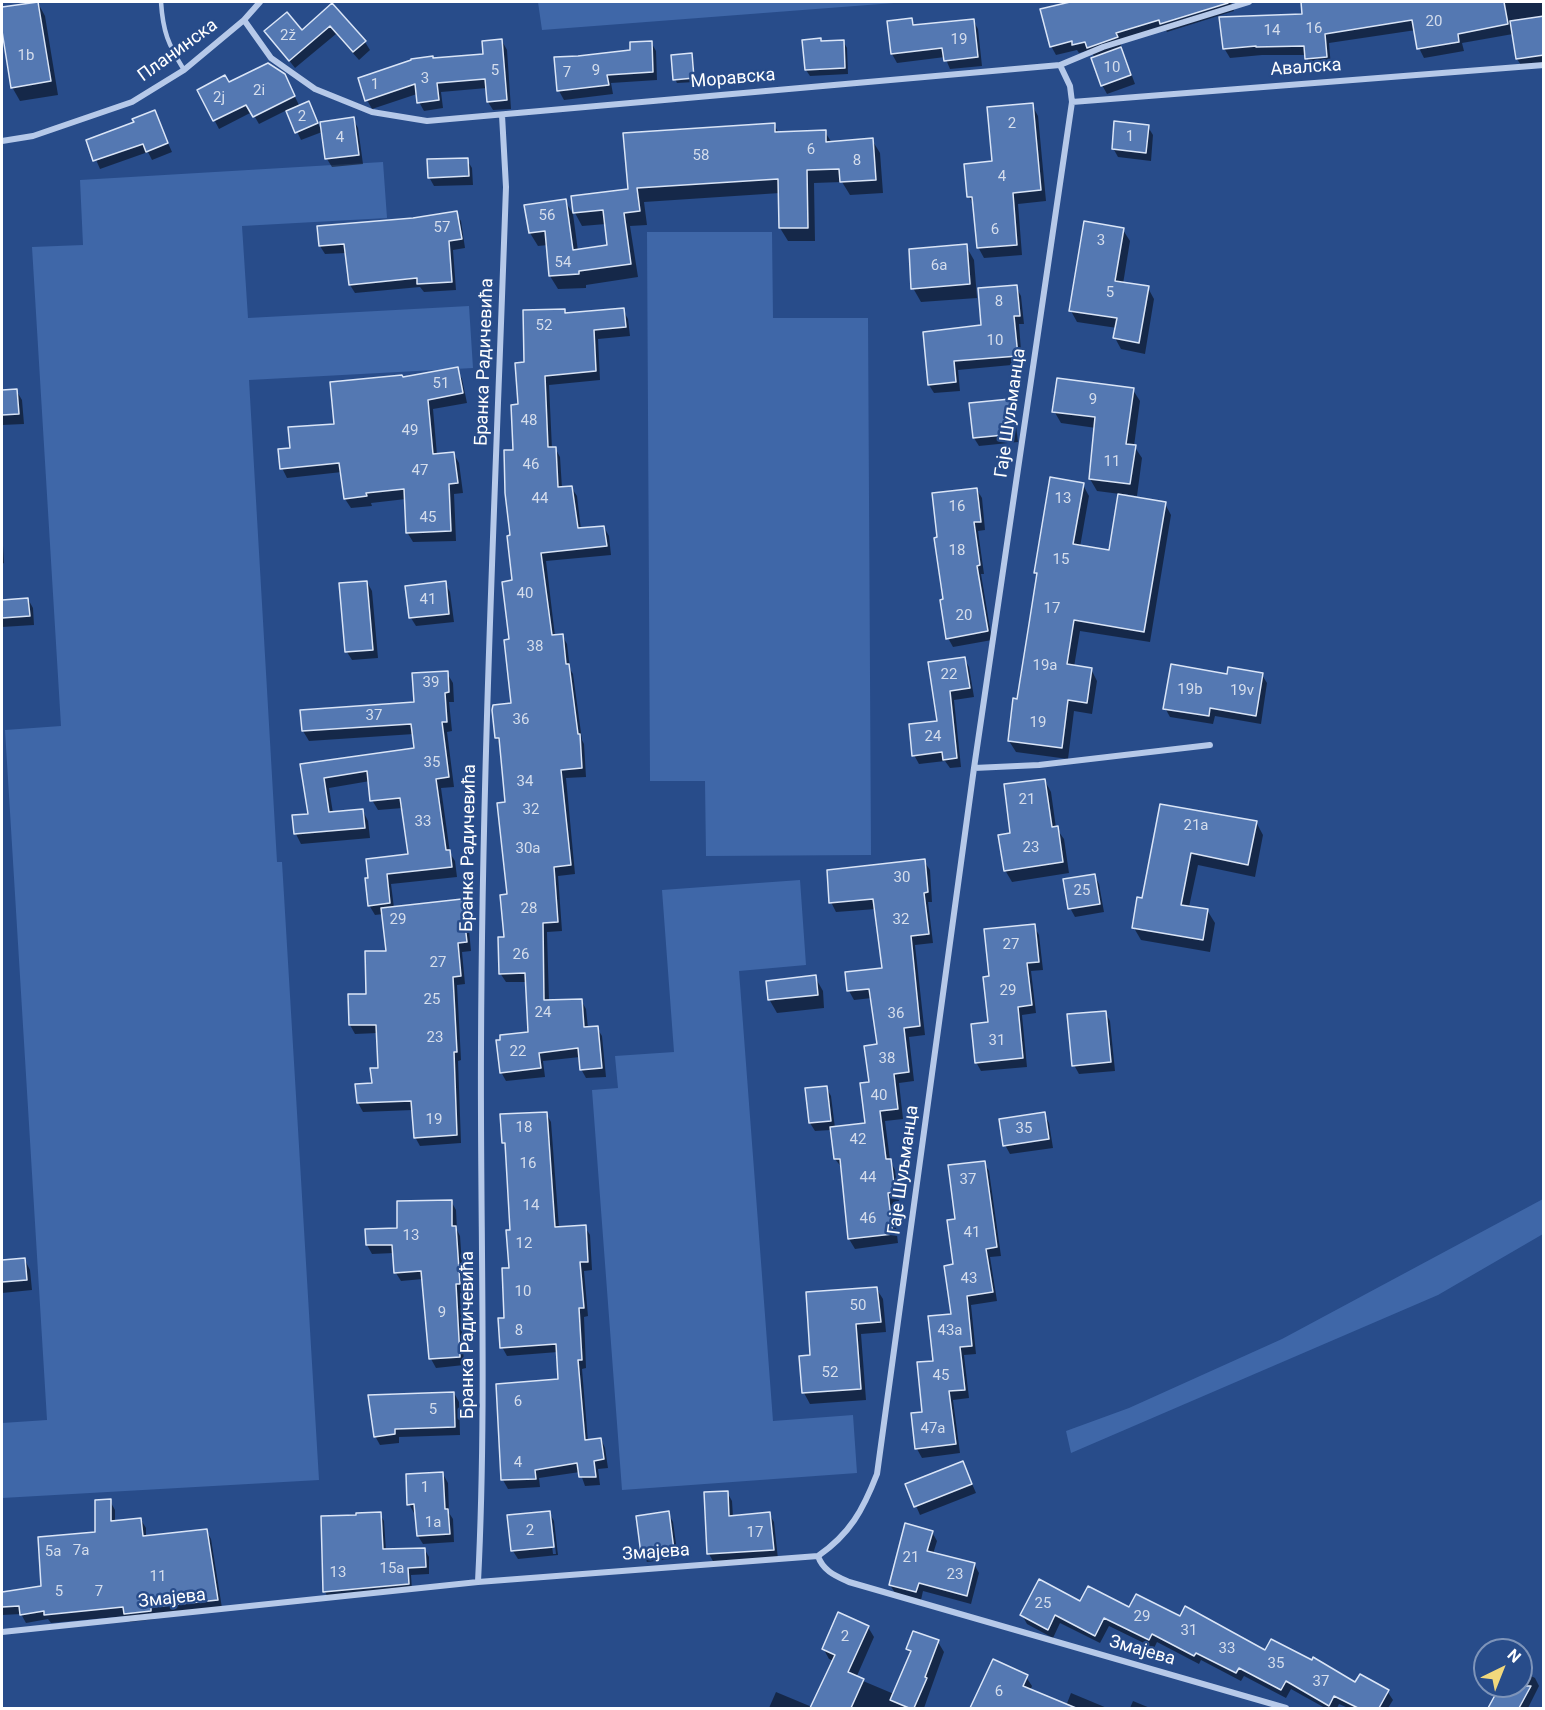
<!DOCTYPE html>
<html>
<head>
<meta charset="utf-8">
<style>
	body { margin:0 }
	#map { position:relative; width:1545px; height:1710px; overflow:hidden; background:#284c8a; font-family:Roboto,sans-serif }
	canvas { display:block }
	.frame { position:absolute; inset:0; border:3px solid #fff; pointer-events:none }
	.north { position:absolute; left:1473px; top:1638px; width:60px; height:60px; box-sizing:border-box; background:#284c8a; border:2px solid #7e94b9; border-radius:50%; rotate:43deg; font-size:16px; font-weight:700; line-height:24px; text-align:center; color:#fff }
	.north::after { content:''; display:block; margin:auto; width:21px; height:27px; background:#f1d87c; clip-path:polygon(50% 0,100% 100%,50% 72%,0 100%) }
</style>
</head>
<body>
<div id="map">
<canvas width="1545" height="1710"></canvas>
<div class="frame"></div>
<div class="north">N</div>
</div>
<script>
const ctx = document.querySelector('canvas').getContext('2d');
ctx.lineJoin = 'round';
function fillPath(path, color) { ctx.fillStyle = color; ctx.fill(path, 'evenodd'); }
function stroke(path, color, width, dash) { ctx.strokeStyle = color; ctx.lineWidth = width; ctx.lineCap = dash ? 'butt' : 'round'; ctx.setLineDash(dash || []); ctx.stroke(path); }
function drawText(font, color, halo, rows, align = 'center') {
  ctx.font = font + ' Roboto,sans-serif'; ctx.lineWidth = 5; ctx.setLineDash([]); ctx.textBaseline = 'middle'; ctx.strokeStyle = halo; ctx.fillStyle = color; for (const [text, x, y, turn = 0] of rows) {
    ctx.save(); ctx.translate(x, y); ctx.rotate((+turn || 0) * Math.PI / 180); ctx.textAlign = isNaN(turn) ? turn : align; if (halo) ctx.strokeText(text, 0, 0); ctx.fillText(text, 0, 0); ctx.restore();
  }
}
const green = new Path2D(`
	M538,2h369l-365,28z
	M383,162l4,56 -145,8 6,92 221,-12 4,62 -224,12 28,482h5l37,618 -317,18v-75l45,-3 -42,-690 56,-4 -29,-479 51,-2 -3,-65z
	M647,232h125l1,86h95l3,537 -165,1 -1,-75h-55z
	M800,880l6,85 -67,6 34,450 80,-6 4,58 -235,17 -30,-400 26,-2 -3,-32 59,-4 -12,-162z
	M1543,1199v35l-105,61 -367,158 -5,-22 63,-23 153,-69z`);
const shadow = new Path2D(`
	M1076,2h155l3,9 -67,21 -2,-3 -45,12 1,5 -2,1 6,10 10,27 -28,10 -5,-9 -7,-27 -5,-8 -11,3 -2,-3 -21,5 -5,-9 -9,-36z
	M1302,2h78l1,3 18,-3h145v63l-21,3 -6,-9 -4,-25 -51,9 2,8 -40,7 -5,-10 -3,-18 -87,13 2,24 -19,1 -6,-13h-44l-32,3 -6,-10 79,-32z
	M38,3l7,13 13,79 -38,6 -8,-14 -10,-66v-13z
	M332,5l33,37 5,8 -11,10 -23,-26 -41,34 -29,-37 36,2z
	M911,19l4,7 58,-6 5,9 4,37 -32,3 -5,-12 -48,6 -5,-9 -4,-32z
	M502,41l5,9 4,59 -18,1 -5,-8 -1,-14 -46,4 2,16 -19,3 -5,-9 -2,-8 -45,15 -5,-9 66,-40 52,-5z
	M804,41h39l4,7 1,26 -38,2 -4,-6z
	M651,42l5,9 1,29 -46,3 2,11 -49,6 -5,-9z
	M691,55l2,4 2,23 -18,1 -2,-4z
	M229,84l60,1 11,22 9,-4 13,29 -21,8 -14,-30 -28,14 -7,-12 -33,17 -20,-39z
	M1032,105l6,11 8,85 -28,3 4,51 -38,3 -6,-11 -3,-40 -6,-10z
	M154,111l18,41 -20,8 -4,-8 -48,17 -12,-28 48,-18z
	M353,119l5,9 5,36 -31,3 -5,-8z
	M774,125l5,8 46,-1 7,11 40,-3 8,13 3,40 -33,2 -8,-13 -28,1 1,58h-27l-8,-13v-35l-136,9 3,23 -17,1 8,51 -52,8v3l-28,1 -8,-13 -2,-31 -10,1 -8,-13 35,-32 8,13 5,37 31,-5 -3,-22 -24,2 -7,-13 -2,-16 57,-7z
	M1148,127l5,8 -2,26 -33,-4 -5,-9z
	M467,160l5,8 1,17 -39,1 -5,-9z
	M456,213l5,8 4,27 -12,2 3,40 -32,2 -4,-5 -65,6 -5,-8 -3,-32 -22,1 -5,-8 -1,-19 94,-8z
	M1123,230l7,11 -7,43 25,4 6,11 -9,55 -24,-5 -6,-11 2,-10 -40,-6 -6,-11z
	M966,246l8,14 3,38 -56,4 -8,-14z
	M1016,287l5,9 3,28h-5l3,40 -64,6 2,21 -26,2 -5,-8z
	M623,310l5,9 2,17 -32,3 2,41 -51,5 3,64 3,-1 5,9 2,31 9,-1 6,9 4,34 23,-3 5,9 2,19 -65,6 9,75 7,-1 5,9 3,25 3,5 9,66 2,4 2,33 -20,1 9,96 -17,2 4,55 -15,1 2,69 32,-1 5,9 2,19h9l5,8 4,41 -20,1 -5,-9 -1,-12 -37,4 2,16 -39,4 -5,-9 28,-38 -2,-52h-21l-6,-9 8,-77 -2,-93 -5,-58 -4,-7 16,-33 -2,-64 3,-59 -2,-45 3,-86 10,-88 39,-52 2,4z
	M457,369l5,10 5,24 -34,6 4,46 17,-1 5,9 4,30 -9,1 2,47 -43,1 -6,-10 -1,-33 -35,4 1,3 -21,2 -6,-9 -3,-27 -55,6 -5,-10 10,-19 44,-24 67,-46z
	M16,390l6,10 2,24 -22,1v-34z
	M1133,390l7,11 -6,45 8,12 -5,38 -13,-2v3l41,7 6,11 -21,127 -70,-11 -6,36 17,2 6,12 -5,33 -18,-3 -6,48 -52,-7 -7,-11 10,-40 19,-124 -2,-4 47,-88 6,11 -9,51 30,5 10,-58 -23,-3 -7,-12 6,-51 -35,-5 -7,-12z
	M1009,400l5,9 4,33 -39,4 -5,-8z
	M977,490l5,8 3,32 -7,1 6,43h-3l11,66 -39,7 -5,-9z
	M2,528l2,35 -2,1z
	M367,582l5,9 6,67 -26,2 -5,-8z
	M445,583l5,9 4,30 -38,4 -5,-8z
	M28,599l5,9 1,17 -32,2v-26z
	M964,659l5,8 5,30 -20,3 7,67 -11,1 -5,-7 -26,3 -5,-9 25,-33 -9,-58z
	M447,673l6,10 1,19h-5l3,29 -5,1 7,55 -13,1 9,65 5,8 2,16 -66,7 3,24 68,-8 5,9 4,42 -9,1 3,32 -8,1 4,75 -3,1 3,82 -41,3 -5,-9 -2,-27 -50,2 -5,-9 -1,-17 16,-2 6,-15 -1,-36 -23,1 -5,-9v-29h17l21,-43 -5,-39 -8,1 -6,-10 1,-26 39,-23 -6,-48 -25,2 -6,-10 -2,-19 -41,7 4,25 30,-2 5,10 2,17 -69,6 -5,-10 13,-19 -7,-50 113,-16 -1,-15 -105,7 -6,-10 113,-27z
	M1262,675l5,8 -6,41 -46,-8 -2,8 -43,-7 -5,-9z
	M1045,781l6,11 5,36 8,11 5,34 -57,9 -7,-12 7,-36z
	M1161,806l95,16 7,13 -8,42 -57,-12 -9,42 18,3 8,13 -5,29 -69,-12 -7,-12 9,-28z
	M924,861l6,9 2,32h-4l5,41 -18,2 10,90 -16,2 5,44 -15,2 4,36 -18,2 5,39 5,10 4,31 -6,1 5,41 -43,6 -6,-10 -7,-71 -7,-9 -4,-29 -16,1 -5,-8 16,-36 5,9 4,32 32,-3 3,-41 9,-39 -7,-47 -18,2 -5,-9 34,-21 -7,-61 -40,3 -5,-10z
	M1094,875l5,9 5,28 -29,5 -5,-9z
	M1034,926l5,9 4,35 -12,1 5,42 -14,2 5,52 -46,4 -5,-9 14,-39v-46z
	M815,977l8,14 1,17 -47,5 -8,-14z
	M1105,1012l5,9 5,50 -36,3 -5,-9z
	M546,1113l5,9 8,106 26,-1 5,8 2,35 -8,1 4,45 -4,1 2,51 -4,1 6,72 13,-2 4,9 3,20 -10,1 2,16 -15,1 -5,-14 -41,6 1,9 -32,2 -5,-9 -5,-94 62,-6 -2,-28 -51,4 -5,-9 8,-78 2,-38 -6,-84 -2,-4z
	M1044,1114l5,9 4,25 -43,6 -5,-9z
	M984,1163l5,8 12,85 -11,1 7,44 -26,4 5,49 -12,1 5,43 -16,2 7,53 -38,5 -5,-9 17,-87 19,-47 3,-95z
	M451,1201l5,9 1,20 3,6 4,56 -4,1 4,72 -28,3 -5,-9 -8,-80 -22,2 -5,-8 -2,-20 -22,1 -5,-9 -1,-15 32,-1z
	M25,1260l5,10 2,20 -30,3v-31z
	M876,1288l7,11 3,33 -25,2 5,66 -56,4 -6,-11 8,-36z
	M454,1393l5,9 1,33 -61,2v6l-19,2 -5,-9z
	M967,1472l9,21 -56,22 -13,-30z
	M443,1474l5,9 1,30 4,6 1,23 -31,2 -5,-8 -1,-23h-3l-5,-9z
	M727,1492l5,9 1,16 36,-4 5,9 4,37 -64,4 -5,-9z
	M110,1501l5,9v12l26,-2 5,8v10l60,-8 5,9 11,69 -67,7v4l-25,3 -3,-6 -76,7 -3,-4 -22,4 -5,-9 -19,1v-26l2,4 39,-6 54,-54z
	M549,1512l5,9 4,34 -40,4 -5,-8zM549,1520h3l4,34h-3z
	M668,1513l5,9 5,36 -31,4 -5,-9z
	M380,1514l4,7 2,30 39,-1 4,7v17l-18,1 1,16 -83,8 -4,-7 -3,-74z
	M932,1532l5,9 -4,13 41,10 5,9 -8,31 -48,-13 -2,9 -26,-7 -5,-8z
	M1081,1603l99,15 86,34 90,32 31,7 6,9 -5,8h-40l-9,-4 -2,4h-12l-34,-19 -5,9 -42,-22 -3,5 -40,-21 -2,4 -42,-22 -3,6 -45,-22 -9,17 -40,-20 -7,15 -26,-14 -5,-9z
	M868,1627l6,10 -18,41 38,16 17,-39 -3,-6 30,-7 6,10 -20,56h-155l7,-16 36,15 22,-46 -5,-2 -6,-11z
	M1521,1671l14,7 4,8 -11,22h-38l10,-20 -2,-2h23z
	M1026,1677l6,9 -2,5 36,15 5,-13 36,15h-134z
	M1133,1701l17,7h-20z`);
const building = new Path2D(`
	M38,2l13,79 -40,7 -9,-57v-24z
	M1070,2h158v1l-68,21 -1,-4 -43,13 2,4 -31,11 -2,-6 -13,3v-4l-22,6 -10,-38z
	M1301,2h203l4,22 -50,10 1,8 -42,7 -5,-29 -87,14 2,23 -22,2 -1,-13 -48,1v-1l-33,3 -4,-32 83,-3z
	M332,3l34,38 -13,11 -23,-26 -41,35 -25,-30 23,-19 15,18z
	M1544,16v39l-28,4 -6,-38z
	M912,18l1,7 61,-6 4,38 -34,4 -2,-13 -51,6 -4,-33z
	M821,38v3l23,-1 1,28 -40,2 -3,-30z
	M502,39l5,61 -20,2 -2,-23 -48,4 2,17 -22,3 -2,-19 -50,17 -7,-23 53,-18v-1l22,-3v2l50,-4 -1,-13z
	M652,41l1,31 -46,3 2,10 -52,6 -3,-34 24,-1 52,-6v-8z
	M1121,47l10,28 -30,11 -10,-28z
	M692,53l2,25 -21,2 -2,-25z
	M268,63l17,11 10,22 -42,21 -7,-12 -33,16 -16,-31 28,-15 4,7z
	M309,101l9,22 -23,10 -9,-22z
	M1033,103l8,87 -28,3 4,52 -40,3 -5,-51h-5l-3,-33 28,-3 -5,-54z
	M155,110l13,33 -22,9 -3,-8 -50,17 -7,-21 48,-18 -2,-3z
	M354,117l5,38 -34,4 -5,-37z
	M1114,121l35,4 -3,28 -34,-4z
	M775,123v9l51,-2v12l47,-4 3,42 -36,2 -1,-13 -32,1 1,58h-29l-1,-49 -141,9 3,23 -16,2 7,51 -52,7v3l-30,2 -4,-45 -16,2 -5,-28 42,-6 7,51 34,-5 -4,-35 -30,3 -2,-17 57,-7 -5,-56z
	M468,158l1,18 -41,2 -1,-19z
	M457,211l5,28 -13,2 3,41 -35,2v-6l-68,7 -5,-41 -25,2 -2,-20 96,-8z
	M1084,221l40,7 -9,53 34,5 -10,57 -26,-5 4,-20 -48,-7z
	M967,244l3,40 -59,5 -2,-40z
	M1017,285l3,31h-6l4,40 -64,5 2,21 -28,3 -5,-53 58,-7 -3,-37z
	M624,308l2,19 -32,3 2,41 -51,5 3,71h8l2,40 14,-1 6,42 26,-2 3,20 -66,7 11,82 11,-1 3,30h3l9,70h2l2,34 -21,2 10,95 -17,2 4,55 -15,1 1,77 38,-1 2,28 14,-1 4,42 -22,2 -2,-22 -39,5 2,15 -41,5 -4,-33h4v-5l28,-3 -3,-59 -26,1 -1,-37h6l-4,-42 7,-1 -10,-91 8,-1 -6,-64h-4l-3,-28 1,-5 18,-2 -7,-63 5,-1 -7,-57 10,-2 -5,-44 3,-1 -5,-42 -1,-43h9l-2,-45 7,-1 -3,-41 9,-1 -1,-52 42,-1v4z
	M458,367l5,26 -35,7 5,54 21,-2 4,31 -9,1 2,47 -45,2 -2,-44 -38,4 1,3 -23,3 -5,-36 -59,6 -2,-20 12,-1 -2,-21 46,-3 -4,-42 72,-7 1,2z
	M1057,378l77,10 -8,56 10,1 -6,39 -41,-5 6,-62 -43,-5z
	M17,389l2,25 -17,1v-25z
	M1010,399l4,35 -41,4 -4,-35z
	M1050,477l34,6 -11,61 36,6 9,-56 48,8 -22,130 -70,-12 -7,44 25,4 -5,35 -19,-3 -6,48 -54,-7 5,-43 4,1 12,-75 8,-51h-3z
	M977,488l4,34h-7l6,43 -3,1 11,65 -42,8 -6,-39 3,-1 -9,-61 3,-1 -5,-44z
	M367,581l6,69 -28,2 -6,-69z
	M446,581l3,33 -40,4 -4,-32z
	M28,598l2,18 -28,2v-18z
	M965,657l5,31 -20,3 7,67 -14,2 -1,-8 -30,4 -3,-32 28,-3 -9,-59z
	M1171,664l56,10 1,-7 35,6 -7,43 -46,-8 -1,8 -46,-7z
	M448,671l1,21 -4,1 2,29h-5l7,55 -13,2 10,71h4l2,17 -65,7 3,29 -22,3 -3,-28h3l-2,-19 42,-5 -8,-56 -30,3 -3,-30 -43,7 5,34 34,-3 2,19 -71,6 -2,-19 16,-1 -8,-50 114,-16 -3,-24 -109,7 -2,-21 114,-8 -2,-29z
	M1045,779l7,48 6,-1 5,36 -59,9 -6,-36 12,-2 -6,-49z
	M1160,804l97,17 -9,44 -57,-12 -10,52 27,4 -5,31 -71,-12 5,-31 5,1z
	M925,859l3,33 -4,1 5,41 -18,2 9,90 -16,2 5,44 -15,2 4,35 -18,2 6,48h5l4,33 -7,1 5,41 -45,5 -8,-80h-6l-4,-32 35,-4 -5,-40 9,-1 -5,-36 13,-2 -8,-55 -22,2 -2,-19 37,-4 -9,-69 -44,4 -2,-33z
	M1095,874l5,30 -32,5 -5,-30z
	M462,899l5,43 -9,1 3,33 -8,1 4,75h-3l3,83 -43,3 -3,-37 -54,2 -2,-19 17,-1 -2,-15h8l-2,-43h-27l-1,-31h18l-1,-43h21l-5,-43z
	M1035,924l4,38 -12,1 5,42 -14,2 5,51 -48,5 -4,-39 17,-2 -5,-45 6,-1 -5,-47z
	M816,975l2,20 -50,5 -2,-19z
	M1106,1011l5,51 -39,4 -5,-52z
	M827,1086l4,35 -22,2 -4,-35z
	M547,1112l8,115 31,-2 2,37h-8l4,46h-5l3,52h-4l7,80 16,-2 3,21 -10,2 2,16h-17l-2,-14 -42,7 1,9 -35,1 -5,-96 62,-5 -2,-35 -56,4 -2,-30h6l-2,-50h7l-3,-38h4l-5,-87h-3l-2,-29z
	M1045,1112l4,27 -46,7 -4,-27z
	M985,1161l12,86 -11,2 7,43 -26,4 5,50 -12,1 5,43 -16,1 7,53 -41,5 -4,-36 11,-1 -5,-50 16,-1 -5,-45 23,-2 -7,-48 9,-2 -6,-44 8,-1 -7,-54z
	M452,1200v26h4l4,58h-4l4,73 -31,2 -8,-88 -27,2 -2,-28h-26l-1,-16 32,-1v-27z
	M25,1258l2,22 -25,2v-22z
	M877,1287l4,35 -25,2 5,65 -59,4 -3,-37 11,-1 -4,-63z
	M454,1392l1,35 -60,2v5l-21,3 -6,-42z
	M963,1461l9,23 -58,23 -9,-23z
	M443,1472l2,37h3l2,25 -33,2 -3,-32 -7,1 -1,-31z
	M728,1491l1,25 41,-4 4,38 -67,4 -3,-62z
	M111,1499v22l30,-3 2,18 64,-7 11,71 -67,7v4l-27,3 -1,-7 -79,8v-4l-24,4 -1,-9 -17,1v-15l39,-6 -3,-49 57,-5v-32z
	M550,1511l4,36 -43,4 -4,-36z
	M669,1511l5,39 -33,4 -5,-38z
	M381,1512l2,37 42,-1 1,19 -18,1 1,16 -86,8 -2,-76 35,-1v-2z
	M905,1523l28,8 -6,20 48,12 -8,33 -48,-13 -3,9 -27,-7z
	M1039,1579l41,22 8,-15 41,21 7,-13 44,22 5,-10 80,44 6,-11 41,21 1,-3 42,25 5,-8 29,16 -10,18h-21l-24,-12 -5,10 -43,-25 -5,9 -42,-22 -3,5 -40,-20 -2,3 -42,-22 -3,6 -45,-22 -9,18 -40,-21 -7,15 -28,-15z
	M838,1612l31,14 -21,46 16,7 -13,29h-41l25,-53 -13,-6z
	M913,1631l26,9 -14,37 2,1 -13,30h-5l-19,-8 21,-49 -5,-2z
	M993,1659l35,16 -5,11 53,22h-106z
	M1500,1686h31l-12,22h-31z`);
const service = new Path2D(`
	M161,2c2,30 7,42 23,68`);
const minor = new Path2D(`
	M244,20l27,38 44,31 57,23 55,9 633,-56 43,-18 146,-45
	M1072,102l472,-37
	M2,141l31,-5 99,-34 52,-32 60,-50 16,-18
	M974,768l65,-3 171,-20
	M818,1556c5,15 18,20 31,26l437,126
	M478,1582c9,-177 2,-355 3,-533 1,-287 15,-575 25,-862l-4,-72
	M2,1632l476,-50 340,-26c32,-22 45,-46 59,-82l97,-706 98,-666 -2,-16 -10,-21`);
const numberNames = [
	["20",1434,22],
	["16",1314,29],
	["14",1272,31],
	["2ž",288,36],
	["19",959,40],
	["1b",26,56],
	["10",1112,68],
	["5",495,71],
	["9",596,71],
	["7",567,73],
	["3",425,79],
	["1",375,85],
	["2i",259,91],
	["2j",219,98],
	["2",302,117],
	["2",1012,124],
	["1",1130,137],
	["4",340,138],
	["6",811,150],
	["58",701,156],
	["8",857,161],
	["4",1002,177],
	["56",547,216],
	["57",442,228],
	["6",995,230],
	["3",1101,241],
	["54",563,263],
	["6a",939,266],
	["5",1110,293],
	["8",999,302],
	["52",544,326],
	["10",995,341],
	["51",441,384],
	["9",1093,400],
	["48",529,421],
	["49",410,431],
	["11",1112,462],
	["46",531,465],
	["47",420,471],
	["44",540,499],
	["13",1063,499],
	["16",957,507],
	["45",428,518],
	["18",957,551],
	["15",1061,560],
	["40",525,594],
	["41",428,600],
	["17",1052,609],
	["20",964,616],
	["38",535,647],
	["19a",1045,666],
	["22",949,675],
	["39",431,683],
	["19b",1190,690],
	["19v",1242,691],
	["37",374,716],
	["36",521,720],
	["19",1038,723],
	["24",933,737],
	["35",432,763],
	["34",525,782],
	["21",1027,800],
	["32",531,810],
	["33",423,822],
	["21a",1196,826],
	["23",1031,848],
	["30a",528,849],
	["30",902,878],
	["25",1082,891],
	["28",529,909],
	["29",398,920],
	["32",901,920],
	["27",1011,945],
	["26",521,955],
	["27",438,963],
	["29",1008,991],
	["25",432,1000],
	["24",543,1013],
	["36",896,1014],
	["23",435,1038],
	["31",997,1041],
	["22",518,1052],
	["38",887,1059],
	["40",879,1096],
	["19",434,1120],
	["18",524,1128],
	["35",1024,1129],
	["42",858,1140],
	["16",528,1164],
	["44",868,1178],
	["37",968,1180],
	["14",531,1206],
	["46",868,1219],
	["41",972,1233],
	["13",411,1236],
	["12",524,1244],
	["43",969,1279],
	["10",523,1292],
	["50",858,1306],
	["9",442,1313],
	["8",519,1331],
	["43a",950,1331],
	["52",830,1373],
	["45",941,1376],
	["6",518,1402],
	["5",433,1410],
	["47a",933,1429],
	["4",518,1463],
	["1",425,1488],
	["1a",433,1523],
	["2",530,1531],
	["17",755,1533],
	["7a",81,1551],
	["5a",53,1552],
	["21",911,1558],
	["15a",392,1569],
	["13",338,1573],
	["23",955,1575],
	["11",158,1577],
	["5",59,1592],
	["7",99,1592],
	["25",1043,1604],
	["29",1142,1617],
	["31",1189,1631],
	["2",845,1637],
	["33",1227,1649],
	["35",1276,1664],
	["37",1321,1682],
	["6",999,1692]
];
const streetNames = [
	["Планинска",178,51,-36],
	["Авалска",1306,68,-4],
	["Моравска",733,79,-5],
	["Бранка Радичевића",485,362,-88],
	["Гаје Шуљманца",1011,413,-82],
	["Бранка Радичевића",469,848,-89],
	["Гаје Шуљманца",904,1170,-82],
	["Бранка Радичевића",468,1335,-90],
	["Змајева",656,1553,-4],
	["Змајева",172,1599,-6],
	["Змајева",1142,1651,16]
];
fillPath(green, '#3f67a8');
fillPath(shadow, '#0007');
fillPath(building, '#5478b2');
stroke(building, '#dae5f7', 1.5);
stroke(service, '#b6c9e9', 4.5);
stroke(minor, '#b6c9e9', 6);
drawText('15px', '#d4ddec', null, numberNames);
drawText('18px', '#fff', '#284c8a', streetNames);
</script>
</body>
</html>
